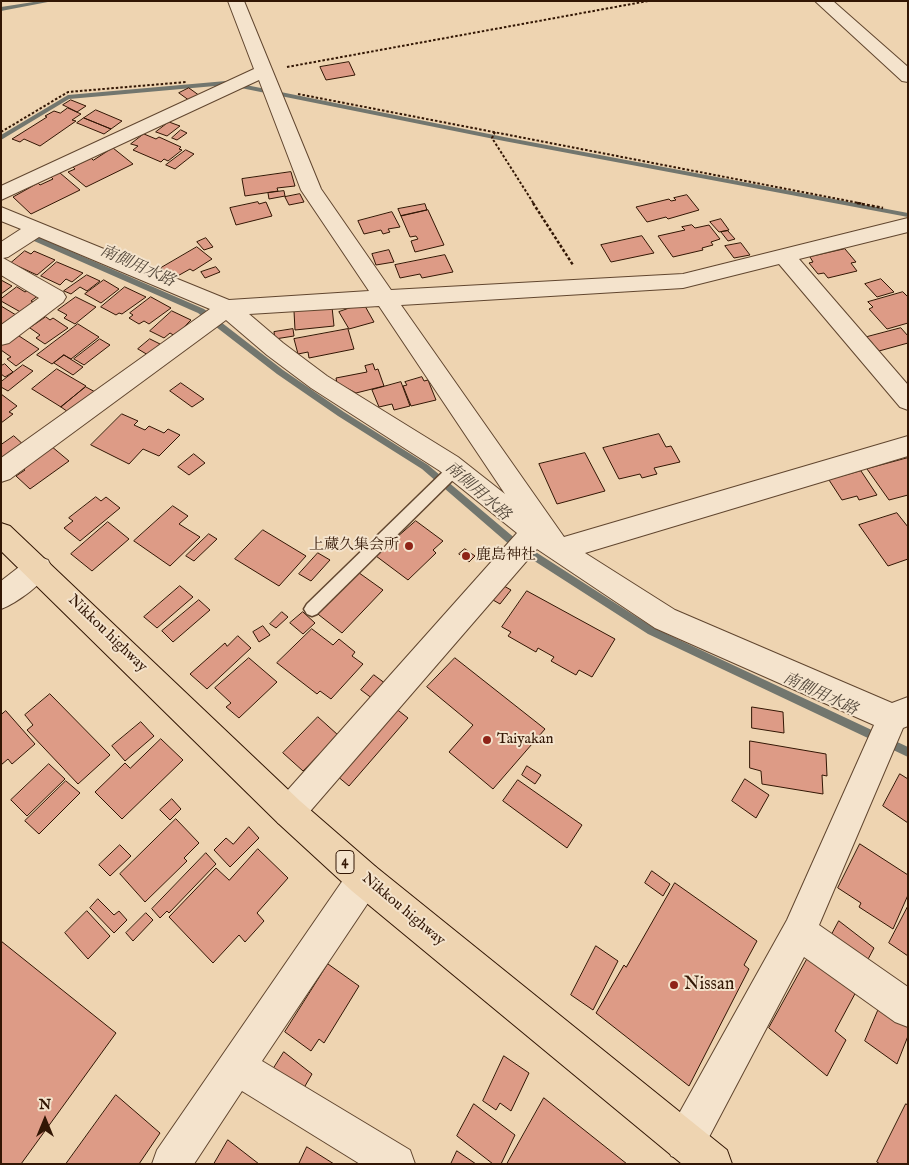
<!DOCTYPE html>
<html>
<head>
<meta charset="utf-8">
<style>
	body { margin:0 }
	#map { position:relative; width:909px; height:1165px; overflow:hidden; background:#eed4b1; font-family:"IM FELL English",serif }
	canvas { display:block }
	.frame { position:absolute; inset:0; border:2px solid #321604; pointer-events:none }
	.north { position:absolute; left:20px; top:1095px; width:50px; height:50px; -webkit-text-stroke:4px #f4e3cc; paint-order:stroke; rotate:0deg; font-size:14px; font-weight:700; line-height:20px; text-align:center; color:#321604 }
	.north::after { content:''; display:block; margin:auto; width:18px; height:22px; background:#321604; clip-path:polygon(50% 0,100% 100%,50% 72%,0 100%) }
</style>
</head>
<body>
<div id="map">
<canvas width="909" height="1165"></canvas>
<div class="frame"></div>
<div class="north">N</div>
</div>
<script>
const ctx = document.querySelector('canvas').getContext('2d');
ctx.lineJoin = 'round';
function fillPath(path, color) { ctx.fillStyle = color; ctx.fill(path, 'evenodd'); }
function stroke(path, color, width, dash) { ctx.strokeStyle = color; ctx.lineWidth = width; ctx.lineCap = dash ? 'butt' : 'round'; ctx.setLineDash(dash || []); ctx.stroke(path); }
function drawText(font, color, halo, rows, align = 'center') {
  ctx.font = font + ' "IM FELL English","Noto Serif JP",serif'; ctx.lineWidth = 4; ctx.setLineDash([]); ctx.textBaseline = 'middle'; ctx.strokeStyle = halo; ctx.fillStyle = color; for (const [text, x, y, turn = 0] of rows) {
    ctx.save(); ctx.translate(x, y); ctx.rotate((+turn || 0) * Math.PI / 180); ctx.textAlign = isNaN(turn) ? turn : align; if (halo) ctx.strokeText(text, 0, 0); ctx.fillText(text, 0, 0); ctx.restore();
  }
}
const stream = new Path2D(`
	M40,1h13l-52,10v-4z
	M226,81l278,56 404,76v4l-404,-76 -278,-56 -157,14 -68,41v-5l67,-40z
	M34,237h4l166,72 79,61 61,42 84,53 89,75 137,88 254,119v10l-260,-123 -137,-88 -89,-77 -84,-53 -61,-42 -79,-61 -164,-72z`);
const building = new Path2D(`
	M349,62l6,13 -29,5 -6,-13z
	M189,88l11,8 -10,5 -11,-8z
	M71,100l15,6 -9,6 -14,-7z
	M68,108l13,6 -9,6 4,1 -36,25 -16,-7 -4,3 -8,-3 35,-22 -2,-1 9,-5 6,2z
	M96,110l26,11 -11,8 -27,-11z
	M84,118l27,11 -7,5 -27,-11z
	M169,122l11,4 -13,10 -11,-4z
	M181,130l6,3 -10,7 -5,-2z
	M144,134l12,5 3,-2 22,10 -2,2 3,1 -14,11 -4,-2 -3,3 -28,-12 5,-4 -7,-2z
	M113,148l20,16 -47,23 -18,-15 7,-3 -2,-2 18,-9 2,2z
	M186,150l8,4 -19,15 -9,-4z
	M291,172l4,14 -18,2 1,3 -33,5 -3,-17z
	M60,173l20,17 -49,24 -18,-17 25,-14 2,2 13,-6 -2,-2z
	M284,191l1,5 -16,3 -1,-6z
	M300,194l4,8 -15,3 -4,-8z
	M687,195l12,15 -31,9 -2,-2 -19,5 -11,-15 33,-8 2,2 5,-1 -2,-2z
	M258,202l1,2 7,-2 6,14 -36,9 -6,-17z
	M425,204l2,6 -26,6 -3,-7z
	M428,210l16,35 -29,7 -4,-11 7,-2 -2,-3 -6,1 -9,-21z
	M392,212l8,15 -12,2 2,3 -7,2 -2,-4 -17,4 -6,-13z
	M721,219l8,11 -10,2 -9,-10z
	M692,225l3,3 14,-3 11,14 -9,3 2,3 -11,3 1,2 -30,7 -15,-21 27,-6 -3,-3z
	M728,231l7,8 -7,2 -7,-9z
	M642,236l12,17 -43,9 -10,-17z
	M206,238l7,9 -9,3 -7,-8z
	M741,243l9,12 -16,3 -9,-12z
	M197,247l15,12 -19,12 -3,-2 -16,9 -13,-10z
	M845,249l11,13 -5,1 6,8 -29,7 -4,-5 -6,1 -9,-11 4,-1 -3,-5z
	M389,250l5,12 -18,3 -4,-11z
	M25,251l6,3 3,-3 21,9 -18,15 -26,-12z
	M445,255l8,17 -31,6 -2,-4 -20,4 -5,-13z
	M57,262l26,11 -11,9 -6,-3 -6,6 -19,-9z
	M216,267l4,5 -15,6 -4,-6z
	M87,275l13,6 -13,10 -7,-4 -9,7 -7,-3z
	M881,279l13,13 -17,5 -12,-13z
	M1,280l11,6 -11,8z
	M104,280l15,9 -18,14 -16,-9z
	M17,287l8,5 3,-2 11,5 -8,6 6,3 -13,10 -23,-13v-2z
	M125,287l21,10 -24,17 -3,-1 -3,2 -15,-8z
	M903,292l5,5v26l-21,6 -18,-20 4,-2 -5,-5z
	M76,297l20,10 -21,17 -11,-6 3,-3 -9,-5z
	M151,297l20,11 -22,16 -5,-3 -5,3 -10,-6 4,-3 -3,-2z
	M359,305l2,2 4,-1 9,16 -25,7 -10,-17z
	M1,306l15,9 -15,11z
	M332,307l2,19 -39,4 -1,-19z
	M172,311l19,9 -16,16 -5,-3 -6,5 -14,-7z
	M46,317l4,3 3,-2 15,10 -23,16 -9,-6 4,-3 -10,-7z
	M78,324l21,13 -28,22 -7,-4 -12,9 -15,-9z
	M901,328l7,8v7l-29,8 -12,-14z
	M293,329l1,7 -19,3 -1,-7z
	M348,329l6,20 -45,9 -1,-6 -10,2 -4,-15z
	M16,334l23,15 -23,17 -9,-7 4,-2 -10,-7v-6z
	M100,339l10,6 -26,20 -10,-6z
	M150,339l10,5 -12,11 -10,-6z
	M64,355l19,12 -10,8 -19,-12z
	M5,364l8,8 -8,5 -4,-3v-8z
	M373,364l2,6 3,-1 6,17 -28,7 -19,-10 -1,-5 31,-6 -2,-6z
	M23,365l10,6 -25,20 -7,-4v-5z
	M57,369l29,17 -25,21 -29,-18z
	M422,377l2,4 4,-1 8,20 -25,6 -8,-20 4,-1 -2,-3z
	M401,382l9,24 -16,4 -2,-6 -13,3 -7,-17z
	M181,383l23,16 -12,8 -22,-16z
	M86,387l11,6 -26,21 -10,-7z
	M1,394l16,12 -8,6 4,2 -12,9z
	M122,414l16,7 -4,4 11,5 4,-4 15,7 4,-4 12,6 -21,21 -16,-7 -14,15 -38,-19z
	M659,434l7,13 5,-1 9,16 -26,6 3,6 -15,4 -2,-4 -21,5 -16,-31z
	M14,436l12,11 -25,17v-19z
	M51,446l18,15 -39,28 -14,-13 9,-6 -4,-3z
	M585,453l20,38 -48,13 -18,-40z
	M194,454l11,9 -16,12 -11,-8z
	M908,458v37l-19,5 -22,-31z
	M861,471l16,24 -18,5 -2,-4 -15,4 -13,-20z
	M96,497l5,4 5,-4 14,11 -40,33 -16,-13 9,-7 -4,-3z
	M173,506l15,10 -9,8 21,13 -30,29 -36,-25z
	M897,513l11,14v32l-20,7 -29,-41z
	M416,521l27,20 -10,9 3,3 -28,27 -32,-24z
	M108,522l21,17 -37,32 -21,-17z
	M263,530l43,26 -27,30 -44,-27z
	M209,534l8,5 -23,22 -8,-5z
	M465,549l10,7 -6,6 -10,-8z
	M318,553l12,7 -19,21 -12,-7z
	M355,570l28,20 -41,43 -28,-22z
	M180,586l13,11 -36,31 -13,-11z
	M504,586l7,4 -11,14 -7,-4z
	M527,591l88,48 -23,38 -13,-7 -3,5 -25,-14 3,-4 -16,-9 -2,4 -28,-16 3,-4 -9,-5z
	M199,600l11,10 -37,32 -11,-11z
	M282,612l6,5 -12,11 -6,-4z
	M303,612l12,11 -12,11 -13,-11z
	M263,626l7,9 -11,7 -6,-10z
	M312,629l21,16 6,-6 16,13 -3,4 11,8 -32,35 -11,-8 -3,3 -40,-31z
	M238,636l13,12 -44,41 -17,-15 35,-31 2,3z
	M249,658l28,24 -38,36 -13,-11 5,-4 -16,-15z
	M455,658l90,71 -52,60 -44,-37 24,-27 -46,-38z
	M374,675l12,9 -13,15 -12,-9z
	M50,694l60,61 -32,29 -51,-54 6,-5 -8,-10z
	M752,707l31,5 1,21 -32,-5z
	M395,708l13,10 -59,68 -13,-11z
	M6,711l29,33 -23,20 -4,-5 -7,6v-50z
	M318,717l20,18 -35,36 -20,-18z
	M141,722l13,14 -29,25 -13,-15z
	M161,739l22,21 -61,59 -27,-27 30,-29 5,5z
	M750,741l76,13 1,22 -5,-1 1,19 -61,-10 -1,-13 -11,-3z
	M49,764l16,15 -38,37 -16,-16z
	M527,766l14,9 -6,9 -13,-9z
	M900,774l8,5v44l-25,-17z
	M745,779l24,16 -13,23 -24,-17z
	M518,780l64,45 -15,23 -64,-47z
	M66,781l14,12 -41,41 -14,-13z
	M172,799l9,10 -11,11 -10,-10z
	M176,819l23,24 -15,15 3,3 -42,41 -25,-28z
	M249,827l10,11 -29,29 -16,-17 12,-12 7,6z
	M860,844l48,31v20l-15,34 -34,-22 2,-4 -23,-15z
	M120,845l11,11 -21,20 -11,-11z
	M258,849l30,29 -31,35 7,8 -19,21 -6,-7 -26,28 -44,-46 47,-49 13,12z
	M206,853l10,11 -47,49 -2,-2 -7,7 -8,-9z
	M652,871l18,13 -7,12 -18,-13z
	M675,883l82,58 -13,24 5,4 -60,117 -93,-73 28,-48 2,2z
	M98,899l16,16 5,-4 8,9 -13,13 -24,-25z
	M908,906v50l-19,-13z
	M87,911l23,25 -22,23 -23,-26z
	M146,913l7,7 -20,21 -7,-8z
	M839,921l35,27 -8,15 -35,-27z
	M1,941l115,92 -95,131h-20z
	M596,946l22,15 -25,49 -22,-15z
	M810,954l47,36 -22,41 11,9 -19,36 -58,-48z
	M328,964l31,22 -35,57 -5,-4 -8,12 -26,-19z
	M880,1006l28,19v11l-11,28 -32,-23z
	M284,1052l28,22 -11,19 -29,-22z
	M504,1056l25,17 -18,38 -11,-8 -4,7 -13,-9z
	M116,1095l44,38 -21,31h-73z
	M544,1098l83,66h-120z
	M474,1104l41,31 -14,29h-8l-36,-28z
	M906,1104l2,1v59h-28l-3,-2z
	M228,1140l31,24h-45z
	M307,1147l27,17h-35z
	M457,1151l19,13h-25z`);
const pathFar1 = new Path2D(`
	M287,67l361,-66
	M298,94l566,110
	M1,132l67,-40 118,-10
	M495,132l-3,6 42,66`);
const path = new Path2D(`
	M533,203l40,62
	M857,203l26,5`);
const lane = new Path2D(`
	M455,464l5,1 2,4 -2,4 -143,141 -5,2 -5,-2 -3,-5 3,-5 143,-139z`);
const street = new Path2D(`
	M228,1h16l77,188 70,101 292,-16 225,-56v14l-109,27 109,126v25l-8,-3 -121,-143 -96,24 -282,17 163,232 344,-101v20l-323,97 90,57 217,93 16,-6v29l-5,2 -84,197 89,62v40l-13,-5 -91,-65 -105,199 -14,5 -14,-5 -5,-14 5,-14 116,-208 87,-195 -219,-97 -118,-79 -237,274 -11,5 -11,-5 -5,-11 5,-11 239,-268 -77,-62 -129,-83 -44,-33 -41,-35 -216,159 -9,3v-24l209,-149 -171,-72 -31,20 -5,1 60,34 3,5 -3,5 -54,41 -8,2v-20l38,-27 -38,-23v-33l20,-13 -20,-8v-14l228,93 140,-9 -68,-101 -42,-110 -258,120v-14l253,-117zM379,306l126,188 -47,-37 -131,-81 -44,-33 -34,-29z
	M815,1h18l75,66v15l-6,-1z
	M38,556l10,4 4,8c-8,15 -35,35 -51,41v-28l27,-21z
	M364,862l12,5 5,12 -5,12 -114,170 148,89 5,14h-55l-118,-73 -48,73h-42l5,-14 195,-283z`);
const highway = new Path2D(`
	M1,523l9,3 290,275 76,66 351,283 5,14h-50l-330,-273 -74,-68 -277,-272z`);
const markers = [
	[409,546,5,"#8f2418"],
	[466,556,5,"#8f2418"],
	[487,740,5,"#8f2418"],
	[674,985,5,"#8f2418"]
];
const shields = [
	[345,862,18]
];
const shieldNames = [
	["4",345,862]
];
const poiNames = [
	["上蔵久集会所",399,546,"right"],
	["鹿島神社",476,556],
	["Taiyakan",497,740]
];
const streetNames = [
	["Nikkou highway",107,634,44],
	["Nikkou highway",403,910,40]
];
const waterNames = [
	["南側用水路",137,267,24],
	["南側用水路",477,492,41],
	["南側用水路",820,695,25]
];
const nearPoinames = [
	["Nissan",684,985]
];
fillPath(stream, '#72766e');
fillPath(building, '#dd9b86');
stroke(building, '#321604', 1);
stroke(lane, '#61462f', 3);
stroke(street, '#61462f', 2);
stroke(highway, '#321604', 2);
stroke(pathFar1, '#321604', 2, [2.5, 2]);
stroke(path, '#321604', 2.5, [3, 2]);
fillPath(lane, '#f4e3cc');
fillPath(street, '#f4e3cc');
fillPath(highway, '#eed4b1');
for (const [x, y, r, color] of markers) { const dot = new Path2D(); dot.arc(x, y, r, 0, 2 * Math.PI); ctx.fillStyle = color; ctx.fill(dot); stroke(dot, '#f4e3cc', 2); }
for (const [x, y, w] of shields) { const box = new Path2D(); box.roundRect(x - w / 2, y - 11.5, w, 23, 4); ctx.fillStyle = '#f4e3cc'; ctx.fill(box); stroke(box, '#321604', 1); }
drawText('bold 14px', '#321604', null, shieldNames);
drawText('15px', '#321604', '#f4e3cc', poiNames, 'left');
drawText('15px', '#321604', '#f4e3cc', streetNames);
drawText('italic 16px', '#524639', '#f4e3cc', waterNames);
drawText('18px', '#321604', '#f4e3cc', nearPoinames, 'left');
</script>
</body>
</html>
